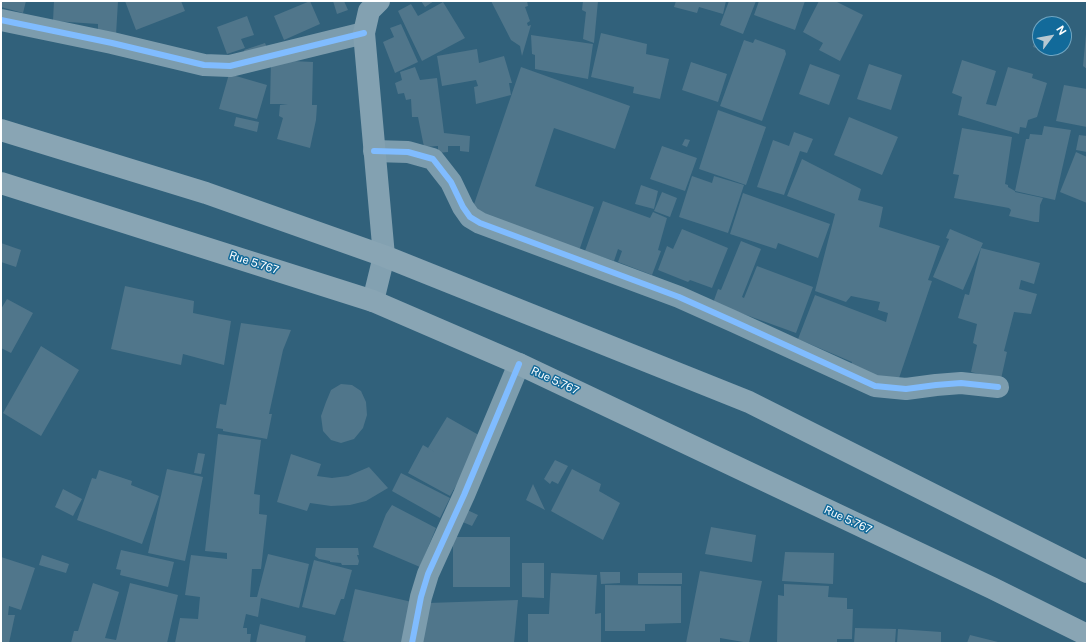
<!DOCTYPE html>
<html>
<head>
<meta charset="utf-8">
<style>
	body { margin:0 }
	#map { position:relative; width:1088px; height:644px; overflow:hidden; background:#31617b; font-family:"Public Sans",sans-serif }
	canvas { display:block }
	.frame { position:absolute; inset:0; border:2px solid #fff; pointer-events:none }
	.north { position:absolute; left:1032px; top:16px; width:40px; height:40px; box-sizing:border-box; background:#126a9a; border:1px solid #71a6c2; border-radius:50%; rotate:58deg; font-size:11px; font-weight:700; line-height:16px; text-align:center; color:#fff }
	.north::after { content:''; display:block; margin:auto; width:14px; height:18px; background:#b7c8d1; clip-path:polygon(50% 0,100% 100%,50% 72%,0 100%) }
</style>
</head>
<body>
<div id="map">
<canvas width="1088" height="644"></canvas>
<div class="frame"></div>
<div class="north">N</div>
</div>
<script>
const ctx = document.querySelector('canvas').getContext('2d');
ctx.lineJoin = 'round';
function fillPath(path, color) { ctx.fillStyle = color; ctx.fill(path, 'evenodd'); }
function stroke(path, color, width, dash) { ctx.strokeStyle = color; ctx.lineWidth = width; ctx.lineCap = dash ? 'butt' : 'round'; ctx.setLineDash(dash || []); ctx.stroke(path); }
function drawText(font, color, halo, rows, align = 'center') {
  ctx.font = font + ' "Public Sans",sans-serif'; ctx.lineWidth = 3; ctx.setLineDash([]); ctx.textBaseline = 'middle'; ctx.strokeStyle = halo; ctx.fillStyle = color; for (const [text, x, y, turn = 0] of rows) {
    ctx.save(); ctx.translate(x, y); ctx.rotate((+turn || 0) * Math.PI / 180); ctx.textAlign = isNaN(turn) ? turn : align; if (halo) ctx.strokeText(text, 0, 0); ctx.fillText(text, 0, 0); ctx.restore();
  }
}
const building = new Path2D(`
	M1,1h25l-3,12 -22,-6z
	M54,1h64l-2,34 -18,-2v-9l-45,-3z
	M125,1h56l4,10 -49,19z
	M310,1l10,23 -36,16 -10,-24z
	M333,1h11l4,9 -11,4z
	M421,1h13l-9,6z
	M491,1h36l1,5 -3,1 5,14 -3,2 1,3 3,-1 -9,31 -2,-10 -9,-6z
	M583,1h15l-4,42 -11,-4 3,-27 -4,-2z
	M676,1h50l-3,13 -24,-7 -2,6 -23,-6z
	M729,1h27l-13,33 -23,-9z
	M759,1h46l-10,29 -41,-15z
	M819,1h16l28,14 -23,46 -21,-11 4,-7 -20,-11z
	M443,2l22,36 -43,23 -24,-50 13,-7 7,12z
	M247,16l7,19 -13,4 4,9 -18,6 -10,-27z
	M401,24l17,38 -23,11 -12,-31 11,-5 -4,-9z
	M601,33l46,11 -1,10 23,5 -9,40 -27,-6 1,-6 -43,-10z
	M1086,34h1v35l-4,-3z
	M531,35l62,9 -5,35 -53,-10v-14l-3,-1z
	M1036,37l4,1v10h6l-1,3 -12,-4z
	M755,39l30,11 1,4 -24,67 -42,-15 24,-66 9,3z
	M265,43l3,7 -21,8 -3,-8z
	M477,49l2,14 25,-7 8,27h-3l2,12 -35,9 -2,-17 4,-1 -2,-6 -34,6 -5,-30z
	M271,60l42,2 -1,43h5l-1,15 -6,28 -33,-9 6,-21 -4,-2 1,-11 8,-1h-18z
	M962,60l34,11 -10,33 10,2 12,-39 25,7 -1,4 15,5 -10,34 -9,3 -2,8 -6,-1 -1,7 -61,-19 4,-18 -10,-4z
	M691,62l36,12 -9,28 -36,-12z
	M810,64l30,11 -11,30 -30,-11z
	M869,64l33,11 -11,35 -34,-11z
	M415,67l5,13 17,-2 7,55 26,3 -1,16 -9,-1v-5h-12v6l-10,1v-7l-14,1 -6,-30h-6l-1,-18 -5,1 -2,-7 -6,1 -3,-11 7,-3 -2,-8z
	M521,67l109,39 -15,43 -61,-21 -19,58 59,21 -15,44 -108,-38z
	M229,74l38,11 -10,34 -38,-10z
	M1064,85l23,4v38l-31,-6z
	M718,110l48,17 -20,58 -47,-16z
	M236,117l23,5 -2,10 -23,-6z
	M849,117l49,20 -16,38 -48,-20z
	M1044,126l27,4 -16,70 -40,-9 11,-52h3l1,-5 12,1z
	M962,128l50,9 -7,47 3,1v2l7,4v1l28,6 -3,7 -1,17h-4l-26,-6 2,-6 -2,-2 -55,-10 5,-23 -6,-1z
	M794,132l19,7 -6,14 -7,-2 -16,44 -27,-8 16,-47 16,6z
	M1079,135l8,1v16l-11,-2z
	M685,139l5,1 -3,7 -5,-2z
	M662,146l35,12 -12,33 -35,-12z
	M1076,152l11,5v46l-27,-11z
	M802,159l59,30 -3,11 25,7 -4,20 61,19 -12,34 4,1 -35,103 -48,-14 3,-8 -54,-23 17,-44 71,27 2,-9 -10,-3 2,-8 -29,-6 -5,6 -31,-11 20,-77 -48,-18z
	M692,176l20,7 2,-7 30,9 -16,48 -49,-16z
	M641,185l17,6 -4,18 -19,-5z
	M662,192l15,6 -7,19 -16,-6z
	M743,193l87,31 -12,34 -40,-15 -2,6 -46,-15z
	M603,201l47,17 3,-6 14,6 -9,32 3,1 -9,24 -34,-13 4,-11 -4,-2 -4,12 -29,-10z
	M682,229l46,19 -16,40 -22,-8 -2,2 -30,-12 9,-24 6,3z
	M950,229l33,14 -20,47 -30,-13 16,-38 -3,-1z
	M741,241l20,8 -19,48 2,1 13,-32 56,21 -17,46 -83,-30 5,-14 3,1z
	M1,243l20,7 -5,17 -15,-5z
	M981,248l59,15 -6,21 -13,-4 -2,9 18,5 -6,20 -17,-2 -10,39 3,1 -6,27 -30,-7 6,-27 -4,-2 4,-19 -19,-6 7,-24 4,1z
	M125,286l69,15 -1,12 38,8 -7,44 -41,-11 -2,11 -70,-16z
	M7,299l26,14 -22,40 -10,-5v-39z
	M241,323l50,7 -8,20 -14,64h3l-5,25 -44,-8v-2l-7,-1 4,-24 6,1z
	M41,346l38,24 -38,66 -38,-23z
	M341,384l11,1 9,6 5,11 1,13 -4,13 -9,11 -13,4 -10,-3 -8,-9 -2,-15 5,-14 5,-12z
	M447,417l37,21 -34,58 -42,-23 15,-28 17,10 -12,-7z
	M218,434l43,6 -7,54 6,1 -1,19 8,1 -6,54h-9l-2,28h7l11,-43 41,10 -10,44 -38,-10 -3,19 -12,-3 -3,14h4v6h4l-1,9h-75l5,-25 18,1 2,-22 -15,-2 6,-40 36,4v-6l-22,-2z
	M198,453l7,1 -4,20 -7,-1z
	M291,454l30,10 -4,12 15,2 16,-2 21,-9 19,21 -22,13 -16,4 -19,1 -21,-3 -3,8 -30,-9z
	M555,460l13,6 -10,18 -6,-3 -2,3 -6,-5z
	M167,469l36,8 -18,84 -37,-8z
	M572,469l29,15 -2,7 21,12 -17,37 -52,-29z
	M99,470l33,11 -1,4 28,11 -17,48 -65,-24 15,-42 4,1z
	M401,473l49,25 -10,20 -48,-27z
	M533,484l12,26 -19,-10z
	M63,489l19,10 -9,17 -18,-9z
	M392,505l44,23 -16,39 -47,-20 13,-33z
	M463,508l15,7 -6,11 -14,-6z
	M711,527l45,8 -4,27 -47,-8z
	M453,537h57v50h-57z
	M316,548h42l1,7h-2l2,6 -1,4h-16l-1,-2 -11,-1v-1l-11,-2 -4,-3z
	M121,550l53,12 -6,25 -48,-12 1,-5 -5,-1z
	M785,552l49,1 -1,31 -51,-3z
	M42,555l27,9 -3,9 -27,-8z
	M1,557l34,11 -14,42 -12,-4 -1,9h7l-6,28h-8z
	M314,560l38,10 -8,29h-3l-6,16 -33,-8z
	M522,563h22v35l-22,-1z
	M700,571l62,10 -13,62 -29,-5v5h-34z
	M600,572h20v11l-19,1z
	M551,573l46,2 -2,39 6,-1v30h-73v-29h21z
	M638,573h44v11h-44z
	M93,583l26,9 -14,46 11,2 14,-57 48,12 -11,48h-96l3,-12h4z
	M784,584l45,2 -1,11 19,1v11h6l-1,30h-15v4h-60l1,-48 6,1z
	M605,585l76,1v37l-36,1v7h-40z
	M355,589l57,13 -9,41h-52l-8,-2z
	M518,600l-4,43h-95l9,-40z
	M260,624l46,12 -1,7h-49z
	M855,628l41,1 -1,14h-41z
	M898,629l43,3v11h-44z
	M970,635l28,7v1h-31z`);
const street = new Path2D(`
	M1,20l111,23 92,22 26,1 134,-33
	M374,151l34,1 25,7 18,23 12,25 7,10 10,6 199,74 56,25 140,64 31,3 30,-4 25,-2 37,4
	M412,643l9,-46 7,-23 36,-79 55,-131`);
const secondary = new Path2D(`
	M373,301l11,-45 -20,-223 5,-22 10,-10`);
const highway = new Path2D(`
	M1,130l205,63 178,63 365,146 338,170
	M1,183l372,118 146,63 473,224 95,47`);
const cycleway = new Path2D(`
	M1,20l111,23 92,22 26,1 134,-33
	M374,151l34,1 25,7 18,23 12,25 7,10 10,6 199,74 56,25 140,64 31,3 30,-4 25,-2 37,4
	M412,643l9,-46 7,-23 36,-79 55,-131`);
const streetNames = [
	["Rue 5.767",254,263,18],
	["Rue 5.767",555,381,25],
	["Rue 5.767",848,520,25]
];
fillPath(building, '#50768b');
stroke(street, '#7c9cad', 22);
stroke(secondary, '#83a1b1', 22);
stroke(highway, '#89a5b4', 22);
stroke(cycleway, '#80bcff', 6);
drawText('11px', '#fff', '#126a9a', streetNames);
</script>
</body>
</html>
